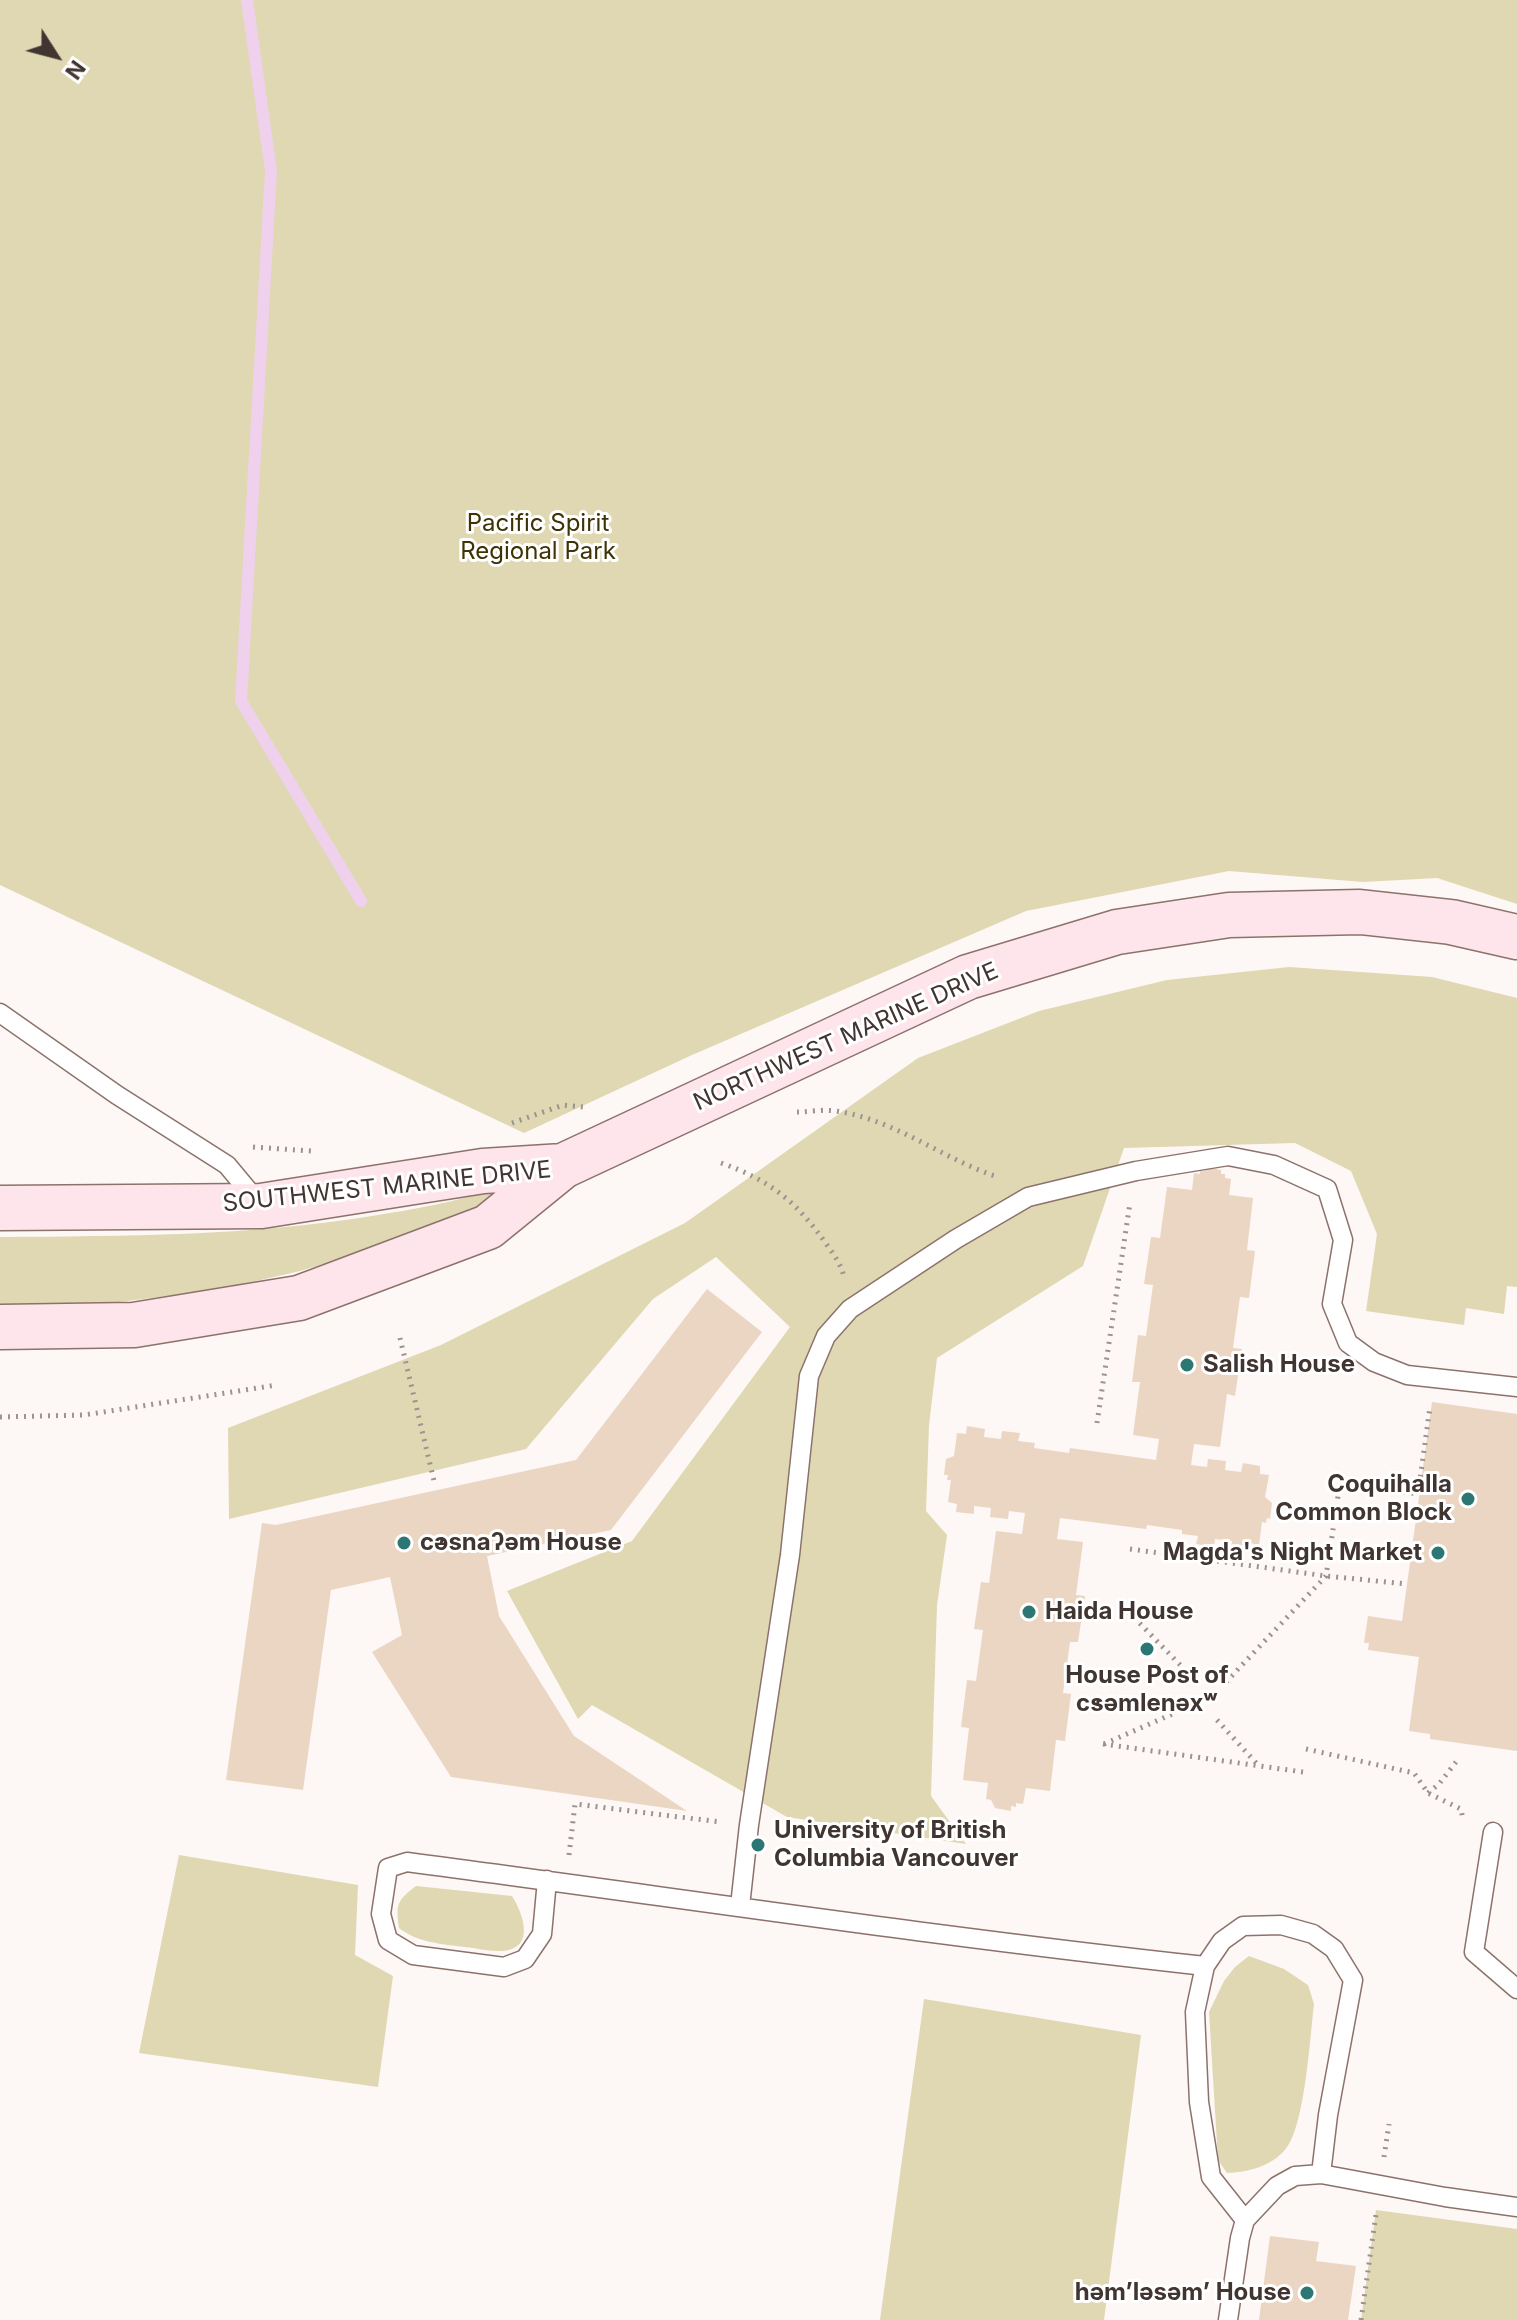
<!DOCTYPE html>
<html>
<head>
<meta charset="utf-8">
<style>
	body { margin:0 }
	#map { position:relative; width:1517px; height:2320px; overflow:hidden; background:#fdf7f5; font-family:Inter,sans-serif }
	canvas { display:block }
	.north { position:absolute; left:16px; top:16px; width:80px; height:80px; -webkit-text-stroke:6px #fff; paint-order:stroke; rotate:126deg; font-size:22px; font-weight:700; line-height:32px; text-align:center; color:#413532 }
	.north::after { content:''; display:block; margin:auto; width:28px; height:36px; background:#413532; clip-path:polygon(50% 0,100% 100%,50% 72%,0 100%) }
</style>
</head>
<body>
<div id="map">
<canvas width="1517" height="2320"></canvas>
<div class="north">N</div>
</div>
<script>
const ctx = document.querySelector('canvas').getContext('2d');
ctx.lineJoin = 'round';
function fillPath(path, color) { ctx.fillStyle = color; ctx.fill(path, 'evenodd'); }
function stroke(path, color, width, dash) { ctx.strokeStyle = color; ctx.lineWidth = width; ctx.lineCap = dash ? 'butt' : 'round'; ctx.setLineDash(dash || []); ctx.stroke(path); }
function drawText(font, color, halo, rows, align = 'center') {
  ctx.font = font + ' Inter,sans-serif'; ctx.lineWidth = 6; ctx.setLineDash([]); ctx.textBaseline = 'middle'; ctx.strokeStyle = halo; ctx.fillStyle = color; for (const [text, x, y, turn = 0] of rows) {
    ctx.save(); ctx.translate(x, y); ctx.rotate((+turn || 0) * Math.PI / 180); ctx.textAlign = isNaN(turn) ? turn : align; if (halo) ctx.strokeText(text, 0, 0); ctx.fillText(text, 0, 0); ctx.restore();
  }
}
const green = new Path2D(`
	M0,0h1517v904l-80,-26 -74,4 -134,-11 -203,40 -334,144 -168,78 -524,-248z
	M1289,967l143,10 85,21v289l-10,-1 -3,28 -38,-6 -2,17 -98,-14 11,-77 -26,-63 -56,-28 -171,5 -41,118 -146,92 -8,67 -3,86 21,24 -10,70 -6,191 35,48 -179,-27 -195,-112 -14,14 -71,-128 125,-50 158,-214 -74,-70 -63,42 -127,150 -297,70 -1,-91 213,-83 244,-122 233,-165 121,-47 128,-31z
	M497,1188l-1,10 -60,29 -76,26 -60,18 -83,19 -115,14 -102,1v-68c125,-1 249,-1 372,-21 43,-7 84,-14 125,-28z
	M179,1855l179,30 -3,70 38,21 -15,111 -239,-34z
	M416,1886l96,10c13,21 24,56 -15,55 -10,0 -21,-3 -32,-4 -23,-3 -47,-4 -66,-19 -3,-23 -3,-27 17,-42z
	M1249,1956l35,13 24,16 6,19c-4,32 -9,126 -30,147 -15,16 -36,21 -57,22l-9,-13 -9,-148 15,-31 11,-14z
	M924,1999l217,36 -37,285h-224z
	M1376,2210l141,19v91h-156z`);
const stream = new Path2D(`
	M247,0l24,171 -30,530 120,200`);
const building = new Path2D(`
	M1205,1167l16,3v4h4v4l6,1 -2,16 24,3 -6,52 8,1 -6,47 -9,-1 -7,51 9,1 -7,47 -8,-2 -7,53 -26,-3 -3,21 16,2 1,-8 18,2 -1,9 16,2 2,-9 17,3v8l9,1 -4,22 7,6 -2,16 -3,-1 -1,5 -4,-1 -3,23 -9,-2 -1,8 -18,-2 1,-8 -17,-2 -1,8 -18,-3 2,-8 -16,-2v-4l-35,-5 -1,4 -86,-11 -3,21 26,3 -7,53 9,1 -7,46h-8l-7,51 8,1 -6,47 -9,-1 -6,51 -24,-3 -3,16 -7,-1v4l-5,-1v5l-16,-3 -4,-8 -5,-1 2,-16 -25,-3 6,-52 -8,-1 6,-47 9,1 7,-51 -9,-1 7,-47 8,1 7,-52 26,3 3,-21 -16,-2 -1,8 -18,-2 1,-9 -17,-2v8l-18,-2 1,-8 -9,-2 3,-22h-4l1,-5h-4l2,-16 8,-3 3,-23 9,1 1,-8 18,3 -1,8 17,2 1,-8 18,2 -2,8 17,2 -1,5 35,5 1,-5 86,12 3,-21 -26,-4 7,-53h-8l6,-47 8,1 7,-51 -9,-1 7,-47 9,1 7,-51 25,3 2,-17 6,1v-3h5z
	M707,1289l55,43 -151,198 -124,26 12,60 75,120 113,75 -236,-34 -79,-125 30,-17 -12,-58 -59,13 -28,200 -77,-10 36,-257 14,2 300,-65z
	M1432,1402l85,12v337l-87,-12v-5l-21,-3 10,-74 -51,-7 1,-7h-5l4,-27 34,5z
	M1270,2236l49,6 -3,19 40,5 -8,54h-89z`);
const path = new Path2D(`
	M797,1112c12,0 25,-3 38,-1 60,8 107,48 163,66
	M512,1123l51,-18 20,2
	M253,1147l58,4
	M721,1163c49,17 76,39 106,82 7,10 14,19 17,32
	M400,1338l35,147
	M0,1417l84,-2 193,-30
	M1097,1423l33,-220
	M1130,1549l196,27 81,8
	M1123,1606l64,66
	M1226,1682l100,-106 14,-93 78,11 12,-87
	M1217,1720l41,45
	M1103,1744l200,28
	M1104,1744l73,-32
	M1306,1749l108,24 14,20 33,16 2,11
	M1428,1793l11,-9 17,-22
	M569,1855l6,-51 145,18
	M1384,2157l5,-33
	M1361,2320l15,-106`);
const lane = new Path2D(`
	M0,1013l117,82 110,70 30,36
	M1493,1832l-19,120 43,37
	M547,1880l-5,54 -17,25 -21,8 -91,-12 -25,-15 -7,-26 7,-46 19,-6c266,35 531,75 798,104
	M740,1906l9,-81 41,-270 19,-179 17,-40 24,-27 106,-70 72,-42 108,-26 92,-15 46,9 53,24 16,51 -11,64 16,39 26,19 33,13 110,12
	M1245,2220l-34,-43 -12,-75 -4,-90 10,-46 17,-25 21,-15 38,-1 32,9 21,15 19,31 -25,135 -7,59
	M1228,2320l12,-82 5,-18 32,-34 18,-10 26,-2 124,23 72,10`);
const secondary = new Path2D(`
	M0,1208l261,-2 222,-35 80,-5
	M0,1327l134,-2 165,-27 189,-71 75,-61 405,-189 149,-45 112,-17 131,-3 91,10 66,15`);
const markers = [
	[1187,1365,8,"#2c7674"],
	[1468,1499,8,"#2c7674"],
	[404,1543,8,"#2c7674"],
	[1438,1553,8,"#2c7674"],
	[1029,1612,8,"#2c7674"],
	[1147,1649,8,"#2c7674"],
	[758,1845,8,"#2c7674"],
	[1307,2293,8,"#2c7674"]
];
const parkNames = [
	["Pacific Spirit",538,524],
	["Regional Park",538,552]
];
const streetNames = [
	["NORTHWEST MARINE DRIVE",846,1037,-24],
	["SOUTHWEST MARINE DRIVE",387,1187,-6]
];
const poiNames = [
	["Salish House",1203,1365],
	["Coquihalla",1452,1485,"right"],
	["Common Block",1452,1513,"right"],
	["c̓əsnaʔəm House",420,1543],
	["Magda's Night Market",1422,1553,"right"],
	["Haida House",1045,1612],
	["House Post of",1147,1676,"center"],
	["c̓səmlenəxʷ",1147,1704,"center"],
	["University of British",774,1831],
	["Columbia Vancouver",774,1859],
	["həm’ləsəm’ House",1291,2293,"right"]
];
fillPath(green, '#dfd8b3');
stroke(stream, '#f0d1ed', 12);
fillPath(building, '#ebd6c3');
stroke(lane, '#8c726b', 21);
stroke(secondary, '#8c726b', 47);
stroke(path, '#9c9390', 5, [2, 6]);
stroke(lane, '#fff', 18);
stroke(secondary, '#fee5ec', 44);
for (const [x, y, r, color] of markers) { const dot = new Path2D(); dot.arc(x, y, r, 0, 2 * Math.PI); ctx.fillStyle = color; ctx.fill(dot); stroke(dot, '#fff', 3); }
drawText('24px', '#3d3304', '#fff', parkNames);
drawText('24px', '#413532', '#fff', streetNames);
drawText('bold 24px', '#413532', '#fff', poiNames, 'left');
</script>
</body>
</html>
